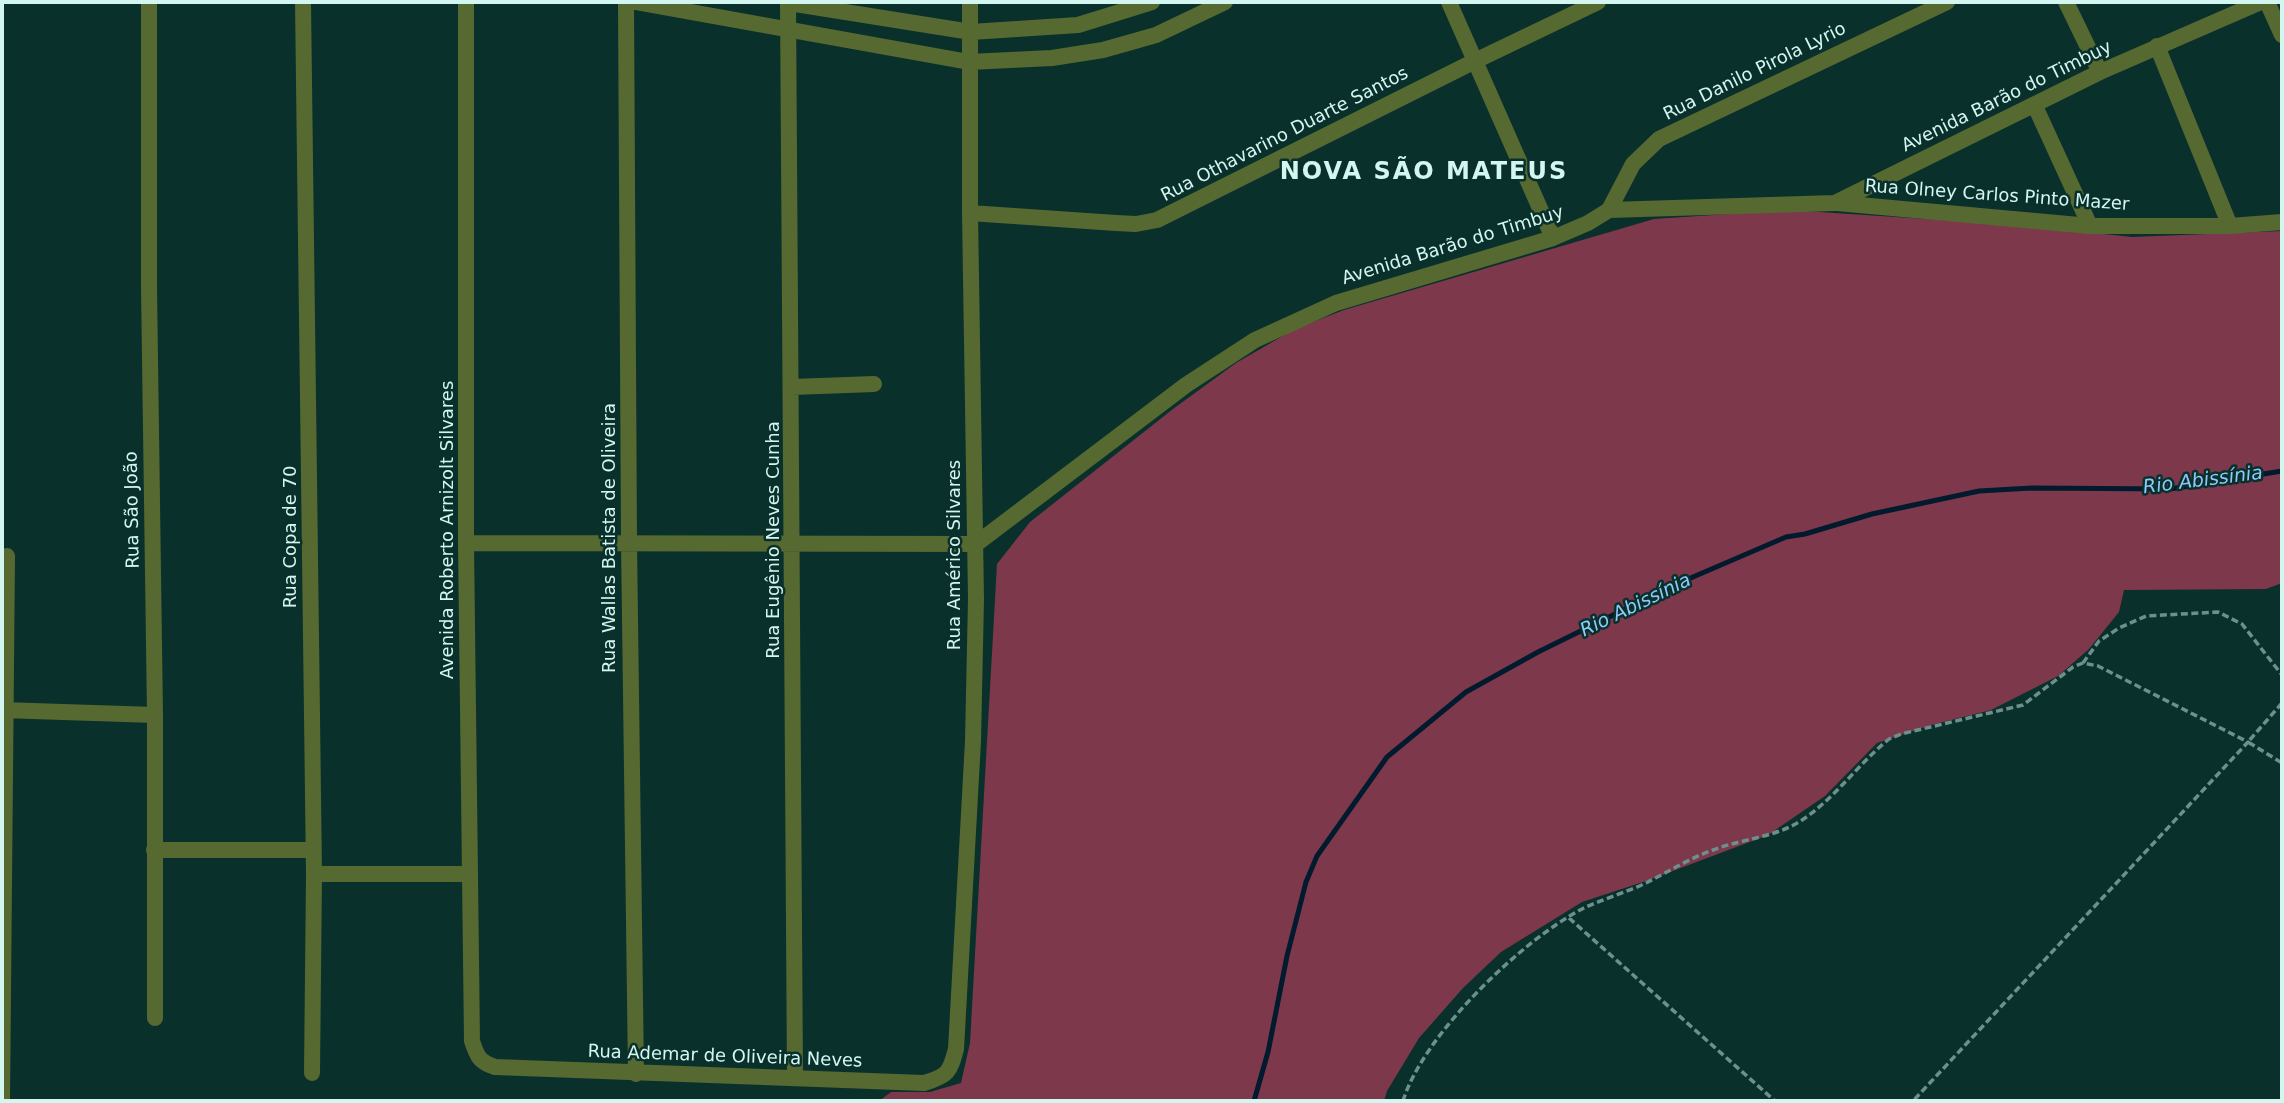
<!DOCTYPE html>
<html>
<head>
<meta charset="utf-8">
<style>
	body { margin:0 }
	#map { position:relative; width:2284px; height:1103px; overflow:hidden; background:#0a302c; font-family:"DejaVu Sans",sans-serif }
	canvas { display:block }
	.frame { position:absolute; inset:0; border:4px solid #d4f6f1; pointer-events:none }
</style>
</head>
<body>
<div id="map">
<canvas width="2284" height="1103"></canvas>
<div class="frame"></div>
</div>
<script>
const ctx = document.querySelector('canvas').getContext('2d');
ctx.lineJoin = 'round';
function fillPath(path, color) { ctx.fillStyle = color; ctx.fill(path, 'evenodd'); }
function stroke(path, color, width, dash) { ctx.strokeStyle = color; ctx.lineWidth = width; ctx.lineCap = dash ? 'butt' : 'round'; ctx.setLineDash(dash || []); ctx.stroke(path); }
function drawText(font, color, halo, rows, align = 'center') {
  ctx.font = font + ' "DejaVu Sans",sans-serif'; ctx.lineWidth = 5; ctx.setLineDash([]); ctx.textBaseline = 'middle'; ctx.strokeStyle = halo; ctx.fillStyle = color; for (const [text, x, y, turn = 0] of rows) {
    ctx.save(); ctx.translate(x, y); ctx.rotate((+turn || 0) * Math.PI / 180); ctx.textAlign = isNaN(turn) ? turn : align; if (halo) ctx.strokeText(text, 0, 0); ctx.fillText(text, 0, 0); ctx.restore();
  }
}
const green = new Path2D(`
	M1789,210l228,15 115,12 150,-6v352l-16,6 -142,1 -5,22 -30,37 -31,27 -67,34 -60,15 -54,18 -52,53 -57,39 -119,45 -67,22 -81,50 -38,36 -44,50 -32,53 -3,10h-505l12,-9h39l31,-9 9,-40 27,-479 33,-42 143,-113 63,-46 59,-34 49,-19 310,-91z`);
const stream = new Path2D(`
	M1254,1101l14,-49 19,-96 19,-74 11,-26 70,-99 79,-65 72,-40 134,-66 114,-49 19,-3 67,-20 107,-23 53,-3 138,1 112,-18`);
const path = new Path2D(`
	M2083,663l16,-22 20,-13 27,-12 72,-4 24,12 40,51
	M2282,703l-34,39 34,21
	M1569,918l206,183
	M1403,1101c20,-66 118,-160 179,-192 20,-10 43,-16 64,-26 22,-11 44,-25 67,-33 28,-11 59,-12 86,-28 35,-22 58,-57 90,-83l12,-5 122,-29 50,-38 10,-4 15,3 150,76 -335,359`);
const minor = new Path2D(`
	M149,2v285l6,428v303
	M303,2l11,872 -2,199
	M466,2v541l6,498c5,15 7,21 23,26l429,16c24,-7 26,-11 32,-34l17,-308 3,-142 -6,-386v-211
	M626,2l3,540 7,532
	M635,2l334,60 83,-4 51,-8 53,-15 69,-33
	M788,2l7,1076
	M1449,2l104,236
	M2066,2l34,70
	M2267,2l15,33
	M789,3l182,29 107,-7 74,-23
	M2157,46l73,180
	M2035,106l55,120
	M1837,203l253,23h140l52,-4
	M1609,210l24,-46 26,-25 288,-137
	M970,213l146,10 20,1 21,-4 318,-159 123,-59
	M792,387l82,-3
	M466,543l510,1 210,-159 69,-45 81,-37 217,-65 35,-15 21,-13 226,-7 265,-131 161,-70
	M2,710l153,5
	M154,850h159
	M314,874h156
	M2,1101l5,-545`);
const streetNames = [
	["Rua Danilo Pirola Lyrio",1755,72,-26],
	["Avenida Barão do Timbuy",2007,97,-26],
	["Rua Othavarino Duarte Santos",1285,135,-27],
	["Rua Olney Carlos Pinto Mazer",1997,196,4],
	["Avenida Barão do Timbuy",1453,246,-17],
	["Rua São João",133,510,-91],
	["Avenida Roberto Arnizolt Silvares",448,530,-90],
	["Rua Copa de 70",291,537,-90],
	["Rua Wallas Batista de Oliveira",610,538,-90],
	["Rua Eugênio Neves Cunha",774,540,-90],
	["Rua Américo Silvares",955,555,-90],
	["Rua Ademar de Oliveira Neves",725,1057,2]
];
const waterNames = [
	["Rio Abissínia",2203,481,-7],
	["Rio Abissínia",1636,606,-26]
];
const districtNames = [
	["NOVA SÃO MATEUS",1424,173]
];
fillPath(green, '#7d394b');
stroke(stream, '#021a2e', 5);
stroke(path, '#6c908c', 3.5, [7, 3.5]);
stroke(minor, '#556931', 16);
drawText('18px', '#d4f6f1', '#0a302c', streetNames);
drawText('italic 19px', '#8ec9fc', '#0a302c', waterNames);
ctx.letterSpacing = '2px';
drawText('bold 24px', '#d4f6f1', '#0a302c', districtNames);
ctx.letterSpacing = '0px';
</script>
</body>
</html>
